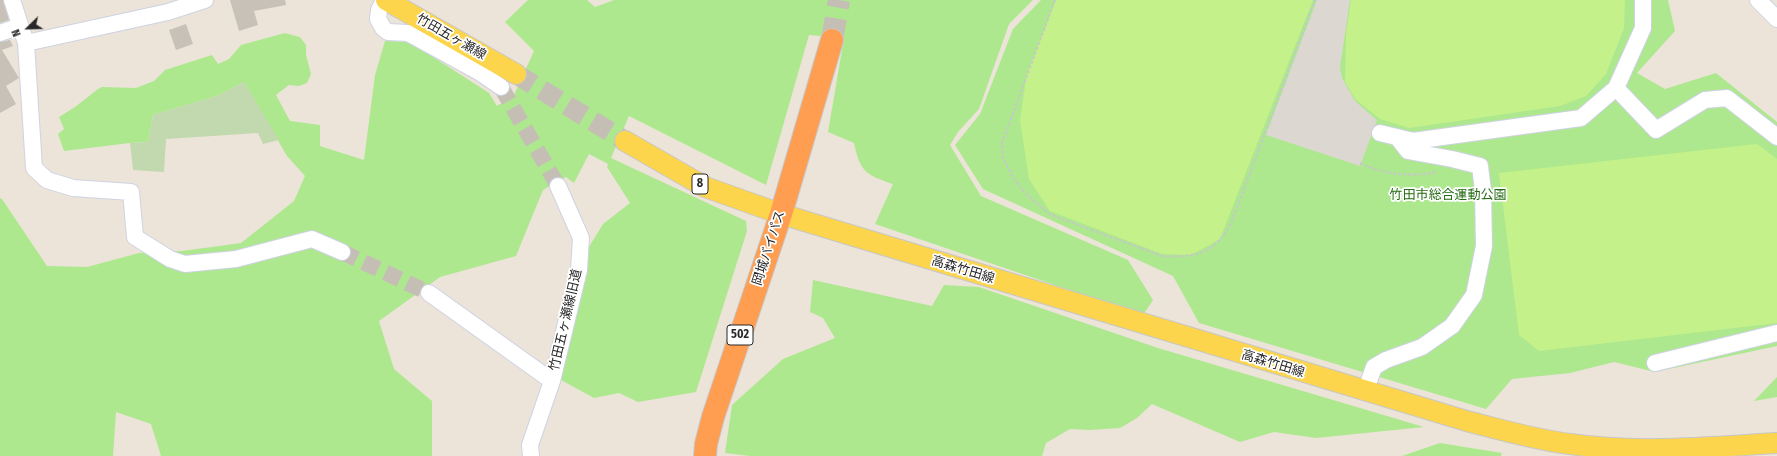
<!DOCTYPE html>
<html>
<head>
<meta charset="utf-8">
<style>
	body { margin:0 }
	#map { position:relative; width:1777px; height:456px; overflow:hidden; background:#ece4d8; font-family:"Fira Sans Condensed",sans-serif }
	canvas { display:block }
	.north { position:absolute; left:8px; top:8px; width:40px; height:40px; -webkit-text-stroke:3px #fff; paint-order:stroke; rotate:247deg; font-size:11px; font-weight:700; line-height:16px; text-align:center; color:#282828 }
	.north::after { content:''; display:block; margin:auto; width:14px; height:18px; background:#282828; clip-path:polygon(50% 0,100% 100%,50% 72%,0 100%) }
</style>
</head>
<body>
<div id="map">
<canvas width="1777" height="456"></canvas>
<div class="north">N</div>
</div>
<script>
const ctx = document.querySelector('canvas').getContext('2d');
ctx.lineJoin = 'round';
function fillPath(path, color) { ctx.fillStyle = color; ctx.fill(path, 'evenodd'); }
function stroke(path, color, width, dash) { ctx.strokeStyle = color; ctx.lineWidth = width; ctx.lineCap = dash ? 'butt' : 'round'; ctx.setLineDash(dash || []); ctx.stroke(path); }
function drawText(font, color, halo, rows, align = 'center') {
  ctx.font = font + ' "Fira Sans Condensed","Noto Sans JP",sans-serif'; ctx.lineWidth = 3.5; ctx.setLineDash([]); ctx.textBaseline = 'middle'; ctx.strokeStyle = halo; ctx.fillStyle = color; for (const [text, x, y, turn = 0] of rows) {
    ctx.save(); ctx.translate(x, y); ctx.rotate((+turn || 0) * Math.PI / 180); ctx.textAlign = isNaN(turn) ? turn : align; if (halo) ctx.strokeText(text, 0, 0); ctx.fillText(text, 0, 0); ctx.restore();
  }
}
const green = new Path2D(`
	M528,0h59l8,7 19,-7h419l-24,24 -30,85 -21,23 -8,13 31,51 147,64 25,40 -10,15 -268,-91 18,-40c-27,-9 -33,-12 -39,-41l-26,-11 16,-94 -35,-3 -43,150 -137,-69 -18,42 135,63 1,10 -51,161 -58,10 -19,-9 -25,5 -33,-18 28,-133 14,-23 27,-21 -23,-36 1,-3 -19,-10 -15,29 -8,-6 -23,13 -27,66 -76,21 -61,44 15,48 38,32v55h-271l-10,-32 -35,-12 -3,44h-113v-258l2,1 45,67 40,1 52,-14 43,-2 59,-8 53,-42 11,-25 -18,-20 -43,-74 -27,14 -64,19 -5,27 -18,1 -66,8 -6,-17 6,-5 -5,-12 16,-10 23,-18 4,-2 34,1 18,-7 11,-11 47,-15 6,9 11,-5 12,-14 44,-12 15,4 6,8v10l5,19 -4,9 -8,3 -10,-1 -13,10 14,26 30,4v21l44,14 11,-85 10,-34 25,1 79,51 8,13 17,-11 20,-44 -29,-29z
	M1041,0h627l7,31 -38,42 28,16 51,-16 61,49v224l-122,26 -41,-10 -44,11 -58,6 -26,30 -287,-86 -26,-47 -190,-87 -28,-44 25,-31 33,-85z
	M813,280l119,26 12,-21 35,2 179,61 266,79 -108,11 -42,-6 -34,10 -88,-38 -15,14 -17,10 -30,2 -20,-1 -24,14 -4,13h-292l-25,-3 7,-48 51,-46 52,-21 -12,-20 -13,-6z
	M1777,377v20l-23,4z
	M1440,443l62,10 -1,3h-99z`);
const cemetery = new Path2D(`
	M244,82l35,58 -16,4 -5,-11 -92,6 -2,33 -31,-2 -3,-27 18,-1 5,-27 64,-19z`);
const pitch = new Path2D(`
	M1056,0h257l-93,239 -29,16 -29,-1 -112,-43 -21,-32 -9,-59 7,-47z
	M1351,0h274l-1,28 -18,46 -20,22 -26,10 -151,22 -29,-9 -24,-19 -11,-18 1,-47z
	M1757,144l20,15v164l-238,28 -20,-16 -20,-162z`);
const plaza = new Path2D(`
	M1317,0h33l-10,67 2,11 13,23 22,19 -17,46 -94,-31z`);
const building = new Path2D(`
	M0,0h3l6,20 -9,3z
	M230,0h55l1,5 -32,6 4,14 -19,6z
	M186,24l7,20 -17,6 -7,-20z
	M10,40l3,6 -11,4 17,28 -13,8 10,18 -16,9v-71z`);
const minorTunnel = new Path2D(`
	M501,87l57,99
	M342,252l87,41`);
const majorTunnel = new Path2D(`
	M516,74l109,67`);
const highwayTunnel = new Path2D(`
	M832,40l7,-40`);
const path = new Path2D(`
	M1055,0l-53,143 1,14 10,21 12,15 24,21 113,42c34,2 54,-3 70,-35l83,-221
	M1360,163c25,12 51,14 77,9`);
const minor = new Path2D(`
	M12,0l14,43 8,125 13,12 26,8 58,4 4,45 35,22 15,5 51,-5 76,-20 30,13
	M384,0l-5,10 -1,9 5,9 5,4 20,1 71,39 22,15
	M1758,0l19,19
	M0,33l20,-7
	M26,43l142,-31 37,-12
	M1616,88l40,42 49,-30 22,-2 50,39
	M1380,133l33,8 168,-23 35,-30 27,-60v-28
	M429,293l123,88
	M1655,363l122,-30
	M1365,392l9,-25 12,-7 36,-13 30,-21 22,-31 10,-49 -1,-55 -3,-25 -28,-7 -44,-8 -11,-14
	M531,456l-1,-11 22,-64 27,-111 2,-32 -23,-52`);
const major = new Path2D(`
	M386,0l130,74
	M625,141l80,46 76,27 689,208c33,8 66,18 100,22 69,10 138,3 207,-1`);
const highway = new Path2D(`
	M705,456l1,-12 7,-27 68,-203 51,-174`);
const shields = [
	[700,184,16],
	[740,335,26]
];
const shieldNames = [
	["8",700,184],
	["502",740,335]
];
const streetNames = [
	["竹田五ヶ瀬線",451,37,30],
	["岡城バイパス",769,248,-72],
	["高森竹田線",963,270,17],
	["竹田五ヶ瀬線旧道",566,320,-77],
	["高森竹田線",1273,364,17]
];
const parkNames = [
	["竹田市総合運動公園",1448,195]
];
fillPath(green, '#ade88f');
fillPath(cemetery, '#c2d8ae');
fillPath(pitch, '#c5f18a');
fillPath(plaza, '#dcd7d0');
fillPath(building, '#c7c1b8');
stroke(minorTunnel, '#c5beb5', 16, [16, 8]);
stroke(majorTunnel, '#c5beb5', 20, [20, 10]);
stroke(highwayTunnel, '#c5beb5', 22, [22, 11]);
stroke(minor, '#ced2e3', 18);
stroke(major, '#c7c7c7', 22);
stroke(highway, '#c7c7c7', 24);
stroke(path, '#c7c7c7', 2, [3, 2]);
stroke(minor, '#fff', 16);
stroke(major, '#fcd54d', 20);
stroke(highway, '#ff9d51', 22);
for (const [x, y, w] of shields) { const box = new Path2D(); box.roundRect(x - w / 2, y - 10, w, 20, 3); ctx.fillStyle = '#fff'; ctx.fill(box); stroke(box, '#282828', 1); }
drawText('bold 12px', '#282828', null, shieldNames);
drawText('13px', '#282828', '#fff', streetNames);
drawText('13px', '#256b13', '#fff', parkNames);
</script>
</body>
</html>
